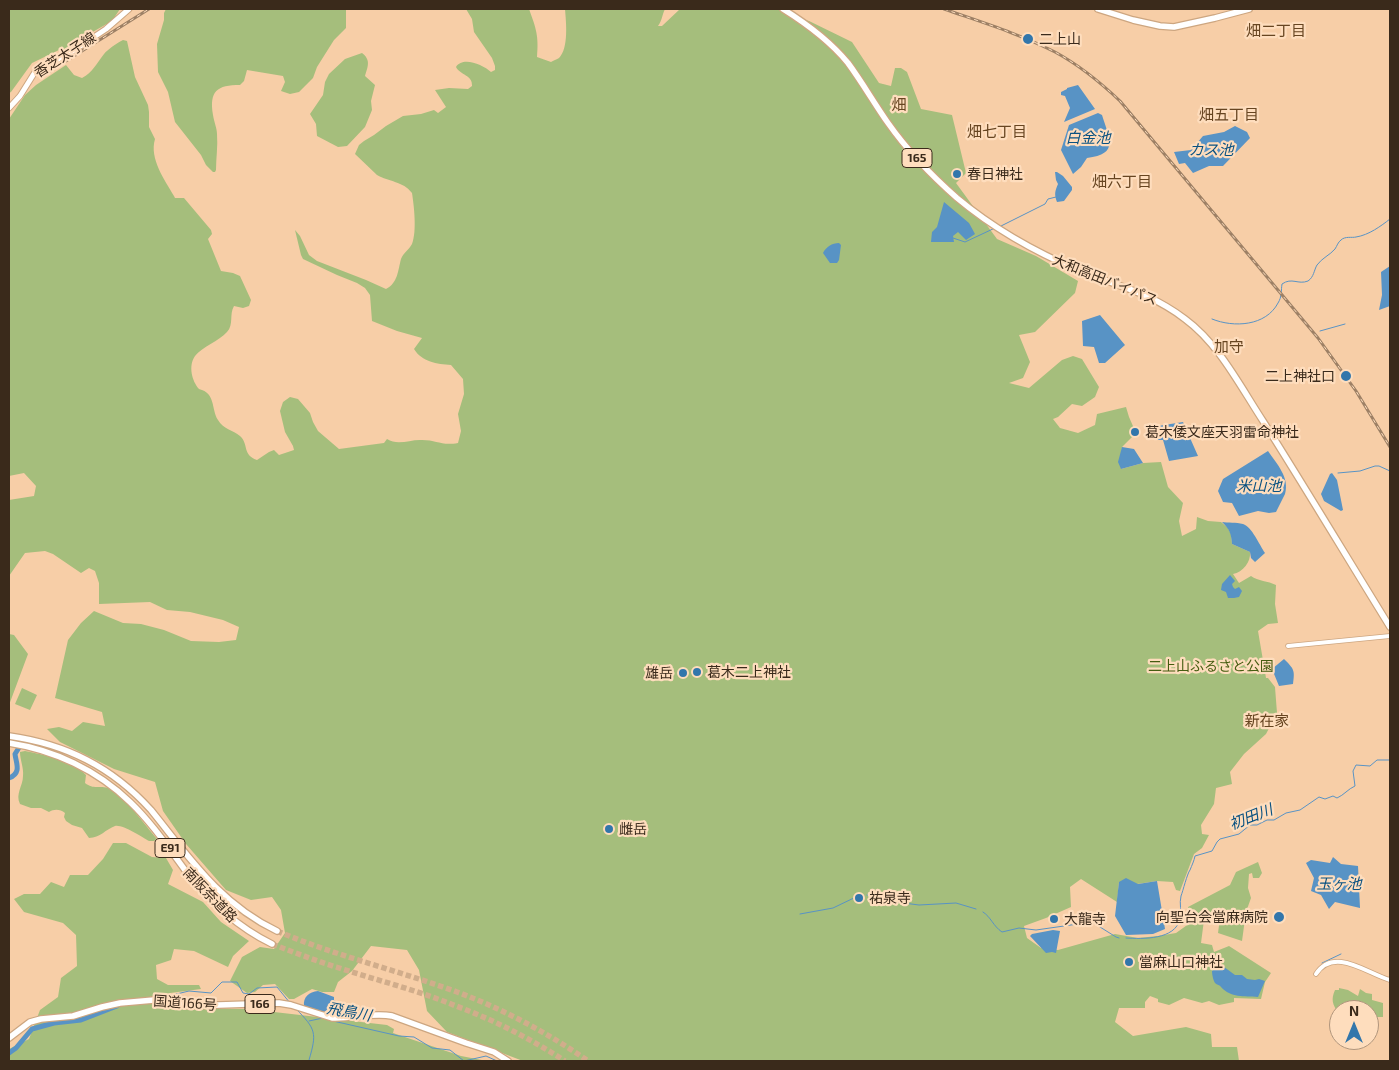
<!DOCTYPE html>
<html>
<head>
<meta charset="utf-8">
<style>
	body { margin:0 }
	#map { position:relative; width:1399px; height:1070px; overflow:hidden; background:#f7cea7; font-family:"Exo 2",sans-serif }
	canvas { display:block }
	.frame { position:absolute; inset:0; border:10px solid #3a2a1b; pointer-events:none }
	.north { position:absolute; left:1329px; top:1000px; width:50px; height:50px; box-sizing:border-box; background:#feddbd; border:1px solid #b0957c; border-radius:50%; rotate:0deg; font-size:14px; font-weight:700; line-height:20px; text-align:center; color:#3a2a1b }
	.north::after { content:''; display:block; margin:auto; width:18px; height:22px; background:#3276ab; clip-path:polygon(50% 0,100% 100%,50% 72%,0 100%) }
</style>
</head>
<body>
<div id="map">
<canvas width="1399" height="1070"></canvas>
<div class="frame"></div>
<div class="north">N</div>
</div>
<script>
const ctx = document.querySelector('canvas').getContext('2d');
ctx.lineJoin = 'round';
function fillPath(path, color) { ctx.fillStyle = color; ctx.fill(path, 'evenodd'); }
function stroke(path, color, width, dash) { ctx.strokeStyle = color; ctx.lineWidth = width; ctx.lineCap = dash ? 'butt' : 'round'; ctx.setLineDash(dash || []); ctx.stroke(path); }
function drawText(font, color, halo, rows, align = 'center') {
  ctx.font = font + ' "Exo 2","Noto Sans JP",sans-serif'; ctx.lineWidth = 4.5; ctx.setLineDash([]); ctx.textBaseline = 'middle'; ctx.strokeStyle = halo; ctx.fillStyle = color; for (const [text, x, y, turn = 0] of rows) {
    ctx.save(); ctx.translate(x, y); ctx.rotate((+turn || 0) * Math.PI / 180); ctx.textAlign = isNaN(turn) ? turn : align; if (halo) ctx.strokeText(text, 0, 0); ctx.fillText(text, 0, 0); ctx.restore();
  }
}
const green = new Path2D(`
	M9,9h111l-8,12 -23,13 -16,13 -14,3 -27,13 -21,29 -2,1z
	M166,9h180v19l-12,12 -17,27 -4,11 -14,14 -9,2 -9,-3 4,-9 -2,-6 -36,-6 -3,11 -4,4c-23,0 -31,6 -27,30 1,7 4,13 4,19 1,12 -1,24 -1,36l-1,2h-2l-7,-7 -5,-10 -26,-33 -7,-30 -10,-20 -1,-28 7,-24v-7z
	M466,9h63c7,19 10,27 8,48l14,5c2,-1 6,-3 8,-4 10,-10 7,-36 6,-49h100c-3,6 -3,12 -7,17h4l18,-17 6,1 6,-1h85l11,5 21,7 43,21 27,41 12,3 4,-18h6l6,4 14,37 31,6 14,58 -10,10 41,56 39,17 42,25 -3,12 -40,39 -16,3 11,27 -7,16 -14,5 20,5 33,-28 11,-4 9,3 17,28 -4,10 -13,9 -10,-2 -14,13 -5,2 7,9 18,5 17,-8 2,-11 29,-7 3,10 7,16 -14,14 -1,22 22,-6 18,-1 7,25 15,16 -4,18 3,15 14,-7 1,-12 11,4 13,1 7,6 3,6 1,10 18,8c1,10 -7,20 -17,22l6,9 12,-7c7,5 17,5 25,9l-1,19 3,19 -10,1 -10,7 8,47h2l7,9 2,26 -11,21 -22,20 -14,18 2,12 -16,4 -2,16 -13,21 1,9 7,1 -7,13 -8,6 -14,37 -4,-1 -3,-8 -16,-1 -20,3 -18,-2 -2,20 -36,-23 -11,8 1,20 -25,11 -22,8 3,12 14,10 17,2 57,-16 23,4 20,-2 18,-3 14,-10 -2,-16 42,-22 6,-13 22,-10 4,11 -3,5h-6l-1,-5 -3,1 -1,14 3,10 -5,14 -4,29 -24,-8 2,-15 -16,2 -3,23 11,2 2,7 15,-6 42,27 -6,9 -4,17 -27,-1v4l-15,3 -10,-4 -7,2 -18,-5 -15,7 -11,-3v-3l-8,-3 -5,6v6h-26l-4,14 18,14 53,-9 25,7 1,13h25l2,14h-716l-76,-29 -20,-21 -8,-41 -12,-20 -36,-4 -19,25 -14,11 -4,10h-12l-10,-3 -18,10h-5l-14,-15 -12,1 -8,7 -8,1 -17,-12 12,-24 18,-10 14,2 11,-16 -4,-23 -9,-13 -21,3 -25,-10 -40,-46 -23,-33 -8,-29 -41,-13 -54,-27 -13,-13 12,-2 13,4 11,-9 22,4 -3,-14 -47,-14 13,-58 13,-17 13,-12 29,12 18,1 23,6 27,11 28,1 17,-2 3,-13 -16,-7 -33,-8 -23,-2 -17,-8 -51,2v-21l-4,-12 -6,-3 -8,5 -28,-19 -8,-3 -20,2 -16,23v-76l25,-4 2,-10 -12,-13 -15,3v-357l16,-24 11,-10 30,-20 8,10 8,3c11,-6 14,-14 22,-24 4,-5 13,-11 19,-14l4,1 8,36 13,28 1,7v15l6,12c-6,20 10,41 19,57l1,2h9l27,32 1,4 -4,5 13,32 12,2 7,3 11,24 -2,6 -6,2 -9,-2c-5,8 0,19 -7,26 -8,9 -25,15 -32,24 -7,10 -3,25 4,33 17,4 12,20 19,31 5,9 15,10 22,16 9,8 2,19 17,24l12,-8 5,-2 5,5 15,-5 -1,-4 -8,-14 -5,-21 3,-9 7,-5 8,2 12,14 3,9 5,9 21,18 45,-6 3,-4c11,7 24,0 35,1 15,0 19,6 36,3l3,-12 -3,-17 6,-20 -1,-15 -12,-14c-14,-1 -29,-3 -37,-16l8,-11 -25,-7 -25,-10 -2,-26 -5,-7 -8,-5 -20,-8 -34,-16 -2,-4 -6,-25 5,6 9,19 8,6 49,19 20,9c12,-6 12,-19 15,-30 2,-6 8,-9 11,-15 5,-13 2,-38 0,-51 -9,-12 -23,-11 -35,-18l-22,-21 4,-9 5,-4 10,-6 12,-9 17,-10 18,-2 13,-4 4,3 8,-6 -11,-17 14,-2 19,1 4,-3c1,-11 -12,-11 -16,-19 7,-11 27,-2 35,5l4,-2v-4l-3,-8 -18,-26 -2,-13z
	M362,53c9,7 6,13 3,23l10,9 -4,16 1,9 -7,17 -18,19 -9,1 -21,-11 -1,-12 -6,-10 13,-19 2,-13 4,-8 16,-15z
	M9,634l5,1 14,19 -19,51z
	M22,688l15,7 -7,15 -15,-6z
	M25,751c20,4 46,9 61,24l-1,8c9,7 14,2 23,5 14,5 38,38 49,51l-3,2h-5c-7,-4 -27,-17 -34,-15 -9,3 -15,12 -26,12l-7,-10 -10,-3 -6,-4 -2,-4 1,-4c-5,-4 -11,-4 -16,-1l-8,-4h-10l-11,-4c-5,-10 3,-18 3,-28 1,-8 -3,-16 -3,-24z
	M113,843h13l26,14 14,1 7,12 -5,14 35,18 18,20 28,19 -16,15 -5,11 -34,-16 -20,-2 -3,11 -15,5 1,14 11,6h31l2,4 -31,4 -1,15 79,1 139,16 7,4 -1,4 68,23 26,5h-478v-12l20,-10 11,-29 18,-13 3,-19 16,-12 -1,-31 -13,-12 -39,-11 -10,-13 10,-5h16l11,-12 13,5 6,-12h18l15,-16z
	M1339,988l9,2 10,6 2,-7 6,4 6,1v6l11,3v14h-10l1,2h-5v-9h-30v3c-7,-8 -8,-14 -4,-23h4z`);
const water = new Path2D(`
	M1078,85l17,24 -31,13 6,-14 -5,-12 -4,-1v-3l6,-3v-1z
	M1098,113l4,2c7,23 18,39 -15,43l-6,9 -8,7 -12,-24 8,-25z
	M1235,126l12,6 3,6 -27,28h-14l-16,7 -8,-10 -6,1 -5,-12 17,-2 12,-14 21,-4z
	M1055,172h2l6,4 9,11v3l-8,11 -7,1c-3,-8 -2,-11 1,-18l-2,-4z
	M944,202l25,21 6,11 -9,6 -8,-8 -5,4 1,6h-23l1,-10 5,-5z
	M839,243l2,2 -2,15 -2,3h-7l-7,-10c3,-6 9,-10 16,-10z
	M1390,266v40l-11,4 3,-15 -1,-23z
	M1100,315l25,30 -20,18h-6l-5,-16 -11,-1 -1,-25z
	M1183,422l15,34 -29,5 -6,-21h-6l1,-14z
	M1122,447l12,2 9,14 -22,6 -3,-7z
	M1268,451c9,13 22,27 17,43 -3,6 -6,12 -9,18l-7,1 -11,-2 -19,5 -7,-13 -9,-1 -5,-11 5,-12z
	M1332,473l5,7 6,30 -2,1 -17,-10 -3,-7 9,-20z
	M1222,522c6,1 14,0 21,2 9,3 16,20 22,29l-10,9 -4,-4 -1,-6 -18,-8c-1,-11 -2,-14 -10,-22z
	M1230,575l5,6 -3,3 1,3 2,2 4,-2 3,4 -3,6 -5,1h-6l-2,-6 -5,-2 1,-6z
	M1284,659c10,10 11,11 9,25l-14,2 -7,-17z
	M1333,857l8,7 17,2 2,42 -25,-6 -6,7 -8,-14 -10,-4 3,-13 -8,-15 5,-3 19,3z
	M1126,878l12,6 19,-3 8,48 -12,5 -27,1 -11,-19 4,-34z
	M1053,930l7,1 -4,22 -4,-1 -6,1 -16,-17 2,-2z
	M1220,964l15,11h7l5,4 8,1 4,-1 6,2 -7,16c-14,-1 -27,1 -37,-10 -1,-2 -4,-2 -6,-4 -2,-3 -3,-9 -3,-12z
	M318,991l16,6v3l4,2 -14,10 -20,-6c-1,-9 5,-14 14,-15z`);
const stream = new Path2D(`
	M1001,226l44,-22 3,-5 8,-2
	M953,238l12,4 30,-14
	M1212,319c22,9 54,7 66,-16 4,-6 3,-13 4,-19 10,-7 16,1 26,-3 6,-4 6,-11 9,-16 5,-7 13,-10 18,-16 2,-3 3,-7 6,-9 4,-4 11,-2 15,-3 13,-2 25,-11 34,-18
	M1320,331l25,-7
	M1338,473l22,-2 15,-5h4l11,5
	M867,895h4l13,4
	M896,902l23,3 37,-2 20,6
	M983,912c8,5 10,14 19,20l17,-4 17,2 56,-8 24,15 3,1
	M800,914l33,-6 25,-12h6
	M1126,938c17,1 49,2 54,-19 2,-7 -1,-16 1,-23 2,-5 6,-22 9,-26 2,-5 4,-9 5,-14l17,-5 5,-9 3,-3 19,-5 11,-9h7l10,-5h7l12,-7 14,-3 19,-13 6,2 8,-3 4,2c7,-3 11,-9 18,-12l-2,-15 3,-6 14,1 7,-6h13
	M1322,963l19,-9
	M160,998l29,-7 22,2 11,-11h15l6,11 6,1 8,-6 20,-1 13,16
	M296,1009c20,20 21,24 13,51l1,1
	M309,1021l14,-3 6,2
	M333,1021l66,15 15,1 18,11 18,2 14,11 22,-5 11,5`);
const river = new Path2D(`
	M9,778c13,-5 7,-15 6,-24l5,-8v-3
	M9,1053l7,-5 16,-19 22,-6 27,-3 36,-14`);
const highwayTunnel = new Path2D(`
	M277,931c59,25 120,39 180,61 46,17 91,41 131,69
	M272,944c21,8 42,16 64,23 40,13 81,23 120,39 38,14 75,33 109,55`);
const minor = new Path2D(`
	M1288,646l102,-10
	M1316,974c18,-28 52,0 74,6`);
const major = new Path2D(`
	M9,108l11,-12 15,-24 41,-23 30,-20 23,-20`);
const highway = new Path2D(`
	M783,9c24,15 47,32 65,54 14,19 26,40 40,60 19,27 44,53 69,75 37,31 78,54 123,73 38,15 71,22 105,48 34,25 55,67 78,102 43,68 85,138 127,206
	M1098,9l35,11 27,6 14,1 41,-9 34,-9
	M9,736c57,8 103,31 142,74 38,47 69,94 126,121
	M9,743c45,7 88,27 121,59 21,20 38,45 55,68 24,31 52,57 87,74
	M9,1038l21,-16 11,-3 32,-3 29,-9 18,-4 34,-3 35,6 90,-3 12,2 41,13c21,1 40,-6 60,-2l74,27 28,9 14,9`);
const rail = new Path2D(`
	M944,9c37,13 76,25 111,43 24,13 45,30 65,49l198,237 38,53 34,56
	M42,76l107,-67`);
const markers = [
	[1028,39,6,"#3276ab"],
	[957,174,5,"#3276ab"],
	[1346,376,6,"#3276ab"],
	[1135,432,5,"#3276ab"],
	[697,672,5,"#3276ab"],
	[683,673,5,"#3276ab"],
	[609,829,5,"#3276ab"],
	[859,898,5,"#3276ab"],
	[1279,917,6,"#3276ab"],
	[1054,919,5,"#3276ab"],
	[1129,962,5,"#3276ab"]
];
const shields = [
	[917,158,30],
	[170,848,30],
	[260,1004,30]
];
const shieldNames = [
	["165",917,158],
	["E91",170,848],
	["166",260,1004]
];
const poiNames = [
	["二上山",1039,39],
	["春日神社",967,174],
	["二上神社口",1335,376,"right"],
	["葛木倭文座天羽雷命神社",1145,432],
	["葛木二上神社",707,672],
	["雄岳",673,673,"right"],
	["雌岳",619,829],
	["祐泉寺",869,898],
	["向聖台会當麻病院",1268,917,"right"],
	["大龍寺",1064,919],
	["當麻山口神社",1139,962]
];
const streetNames = [
	["香芝太子線",65,55,-33],
	["大和高田バイパス",1105,280,22],
	["南阪奈道路",210,895,46],
	["国道166号",185,1003,4]
];
const parkNames = [
	["二上山ふるさと公園",1211,666]
];
const neighbourhoodNames = [
	["畑二丁目",1276,31],
	["畑",899,105],
	["畑五丁目",1229,115],
	["畑七丁目",997,132],
	["畑六丁目",1122,182],
	["加守",1229,347],
	["新在家",1267,721]
];
const waterNames = [
	["白金池",1088,138],
	["カス池",1211,150],
	["米山池",1259,486],
	["初田川",1251,817,-21],
	["玉ヶ池",1339,884],
	["飛鳥川",349,1012,10]
];
fillPath(green, '#a5be7c');
fillPath(water, '#5893c5');
stroke(stream, '#5893c5', 1);
stroke(river, '#5893c5', 5);
stroke(highwayTunnel, '#d1ad8b', 5.5, [5.5, 3]);
stroke(minor, '#cda680', 5.5);
stroke(major, '#cda680', 7);
stroke(highway, '#cda680', 8);
stroke(minor, '#fff', 4);
stroke(major, '#fff', 5);
stroke(highway, '#fff', 5.5);
stroke(rail, '#9d8065', 3);
stroke(rail, '#feddbd', 1, [4]);
for (const [x, y, r, color] of markers) { const dot = new Path2D(); dot.arc(x, y, r, 0, 2 * Math.PI); ctx.fillStyle = color; ctx.fill(dot); stroke(dot, '#feddbd', 2); }
for (const [x, y, w] of shields) { const box = new Path2D(); box.roundRect(x - w / 2, y - 9.5, w, 19, 4); ctx.fillStyle = '#feddbd'; ctx.fill(box); stroke(box, '#3a2a1b', 1); }
drawText('bold 12px', '#3a2a1b', null, shieldNames);
drawText('14px', '#3a2a1b', '#feddbd', poiNames, 'left');
drawText('14px', '#3a2a1b', '#feddbd', streetNames);
drawText('14px', '#465d11', '#feddbd', parkNames);
drawText('15px', '#674521', '#feddbd', neighbourhoodNames);
drawText('italic 15px', '#095181', '#feddbd', waterNames);
</script>
</body>
</html>
